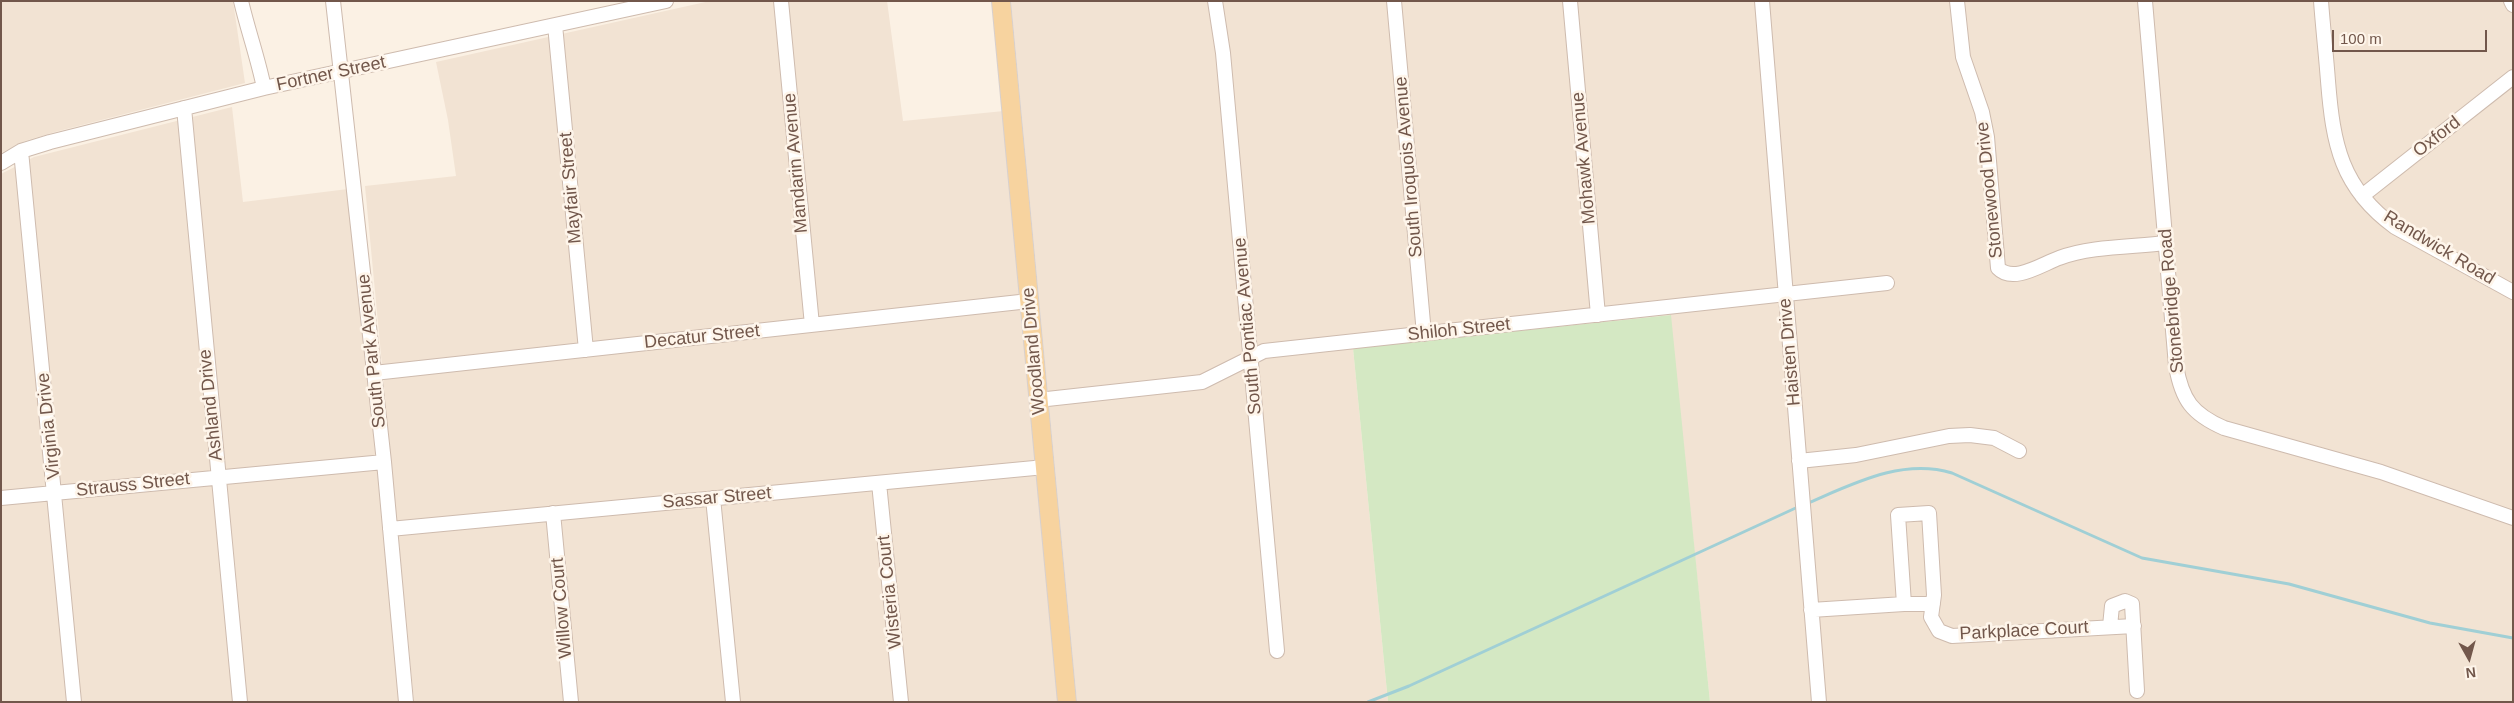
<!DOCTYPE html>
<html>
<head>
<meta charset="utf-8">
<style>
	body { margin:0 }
	#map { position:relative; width:2514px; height:703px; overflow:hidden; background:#fbf1e4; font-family:Arial,sans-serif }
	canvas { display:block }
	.frame { position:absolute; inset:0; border:2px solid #72574b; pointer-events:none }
	.north { position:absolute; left:2444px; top:633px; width:50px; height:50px; -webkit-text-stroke:4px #fef5ea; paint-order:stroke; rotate:173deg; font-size:14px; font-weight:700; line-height:20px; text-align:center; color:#72574b }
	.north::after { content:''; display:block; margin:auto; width:18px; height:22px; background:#72574b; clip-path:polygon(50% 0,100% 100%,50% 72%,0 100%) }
	.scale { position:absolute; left:2332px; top:30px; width:155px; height:22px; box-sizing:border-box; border:2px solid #72574b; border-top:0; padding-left:6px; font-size:15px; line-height:18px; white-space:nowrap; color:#72574b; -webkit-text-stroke:4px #fef5ea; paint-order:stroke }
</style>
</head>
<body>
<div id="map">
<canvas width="2514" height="703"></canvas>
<div class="frame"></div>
<div class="north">N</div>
<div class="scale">100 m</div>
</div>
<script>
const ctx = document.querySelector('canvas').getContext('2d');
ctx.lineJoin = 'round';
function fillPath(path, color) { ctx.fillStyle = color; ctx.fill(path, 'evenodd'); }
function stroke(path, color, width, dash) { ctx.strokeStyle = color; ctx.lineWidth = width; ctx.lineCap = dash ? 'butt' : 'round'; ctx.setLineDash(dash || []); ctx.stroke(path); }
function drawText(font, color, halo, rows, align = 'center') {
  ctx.font = font + ' Arial,sans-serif'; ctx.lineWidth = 5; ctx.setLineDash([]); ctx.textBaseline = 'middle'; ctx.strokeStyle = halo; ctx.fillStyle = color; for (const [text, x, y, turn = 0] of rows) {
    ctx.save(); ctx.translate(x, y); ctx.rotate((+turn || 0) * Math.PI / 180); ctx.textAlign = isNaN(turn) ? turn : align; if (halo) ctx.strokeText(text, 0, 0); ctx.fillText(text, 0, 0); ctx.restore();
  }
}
const residential = new Path2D(`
	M1,1h232l12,82 -190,49 -30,9 -24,12z
	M710,1h177l16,120 101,-10 55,591h-645l-49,-516 91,-10 -8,-56 -12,-58z
	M1011,1h1502v701h-803l-40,-387 -317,33 35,354h-311z
	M232,107l11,95 105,-13 53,513h-400v-528l33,-17z`);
const green = new Path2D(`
	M1671,315l39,387h-322l-35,-354z`);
const stream = new Path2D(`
	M1806,504c47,-20 95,-46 146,-31l190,85 147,26 141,39 83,15
	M1368,702l41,-16 391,-180`);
const minor = new Path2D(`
	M241,1c7,30 17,57 23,87
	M333,1l51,461 22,240
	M781,1l31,324
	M1215,1l8,52 54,598
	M1394,1l30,333
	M1570,1l28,314
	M1762,1l57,701
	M1957,1l6,56 19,55 5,25 11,131c15,16 44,-4 61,-10 31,-12 74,-11 107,-15
	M2145,1l31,365c6,34 16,48 48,62l157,44 132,46
	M2321,1c2,27 5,53 7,80 5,63 13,107 67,146l118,65
	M2511,1l2,4
	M555,25l31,325
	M184,108l56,594
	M21,151l53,551
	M1,163l20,-12 29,-9 214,-54 402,-87
	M2362,196l151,-119
	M374,373l655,-72
	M1038,400l164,-18 62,-31 623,-68
	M1799,461l57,-6 93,-19 21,-1 24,3 25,13
	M879,483l22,219
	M1,498l383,-36
	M713,498l20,204
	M553,513l18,189
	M390,529l655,-62
	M1904,604l-6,-89 31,-2 5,82 -3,22 8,14 13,5 182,-10
	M1811,610l93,-6h29
	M2110,626l2,-20 13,-5 7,3 5,87`);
const major = new Path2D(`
	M1001,1l66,701`);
const streetNames = [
	["Fortner Street",331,74,-12],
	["Oxford",2437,137,-38],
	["Mohawk Avenue",1584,158,-95],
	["Mandarin Avenue",796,163,-95],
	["South Iroquois Avenue",1409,167,-95],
	["Mayfair Street",571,188,-95],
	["Stonewood Drive",1990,190,-96],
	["Randwick Road",2439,248,31],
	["Stonebridge Road",2172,301,-95],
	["South Pontiac Avenue",1248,326,-95],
	["Shiloh Street",1459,330,-6],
	["Decatur Street",702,337,-6],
	["South Park Avenue",372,351,-96],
	["Woodland Drive",1034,351,-95],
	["Haisten Drive",1790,352,-95],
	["Ashland Drive",211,405,-96],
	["Virginia Drive",49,426,-96],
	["Strauss Street",133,485,-6],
	["Sassar Street",717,498,-5],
	["Wisteria Court",890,592,-96],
	["Willow Court",562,608,-95],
	["Parkplace Court",2024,631,-3]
];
fillPath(residential, '#f2e3d3');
fillPath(green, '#d4e8c3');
stroke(stream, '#a0cfd5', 3);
stroke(minor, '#cebbae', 16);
stroke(major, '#d8d0cd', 20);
stroke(minor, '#fff', 14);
stroke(major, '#f7d39f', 18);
drawText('18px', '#72574b', '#fef5ea', streetNames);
</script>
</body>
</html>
